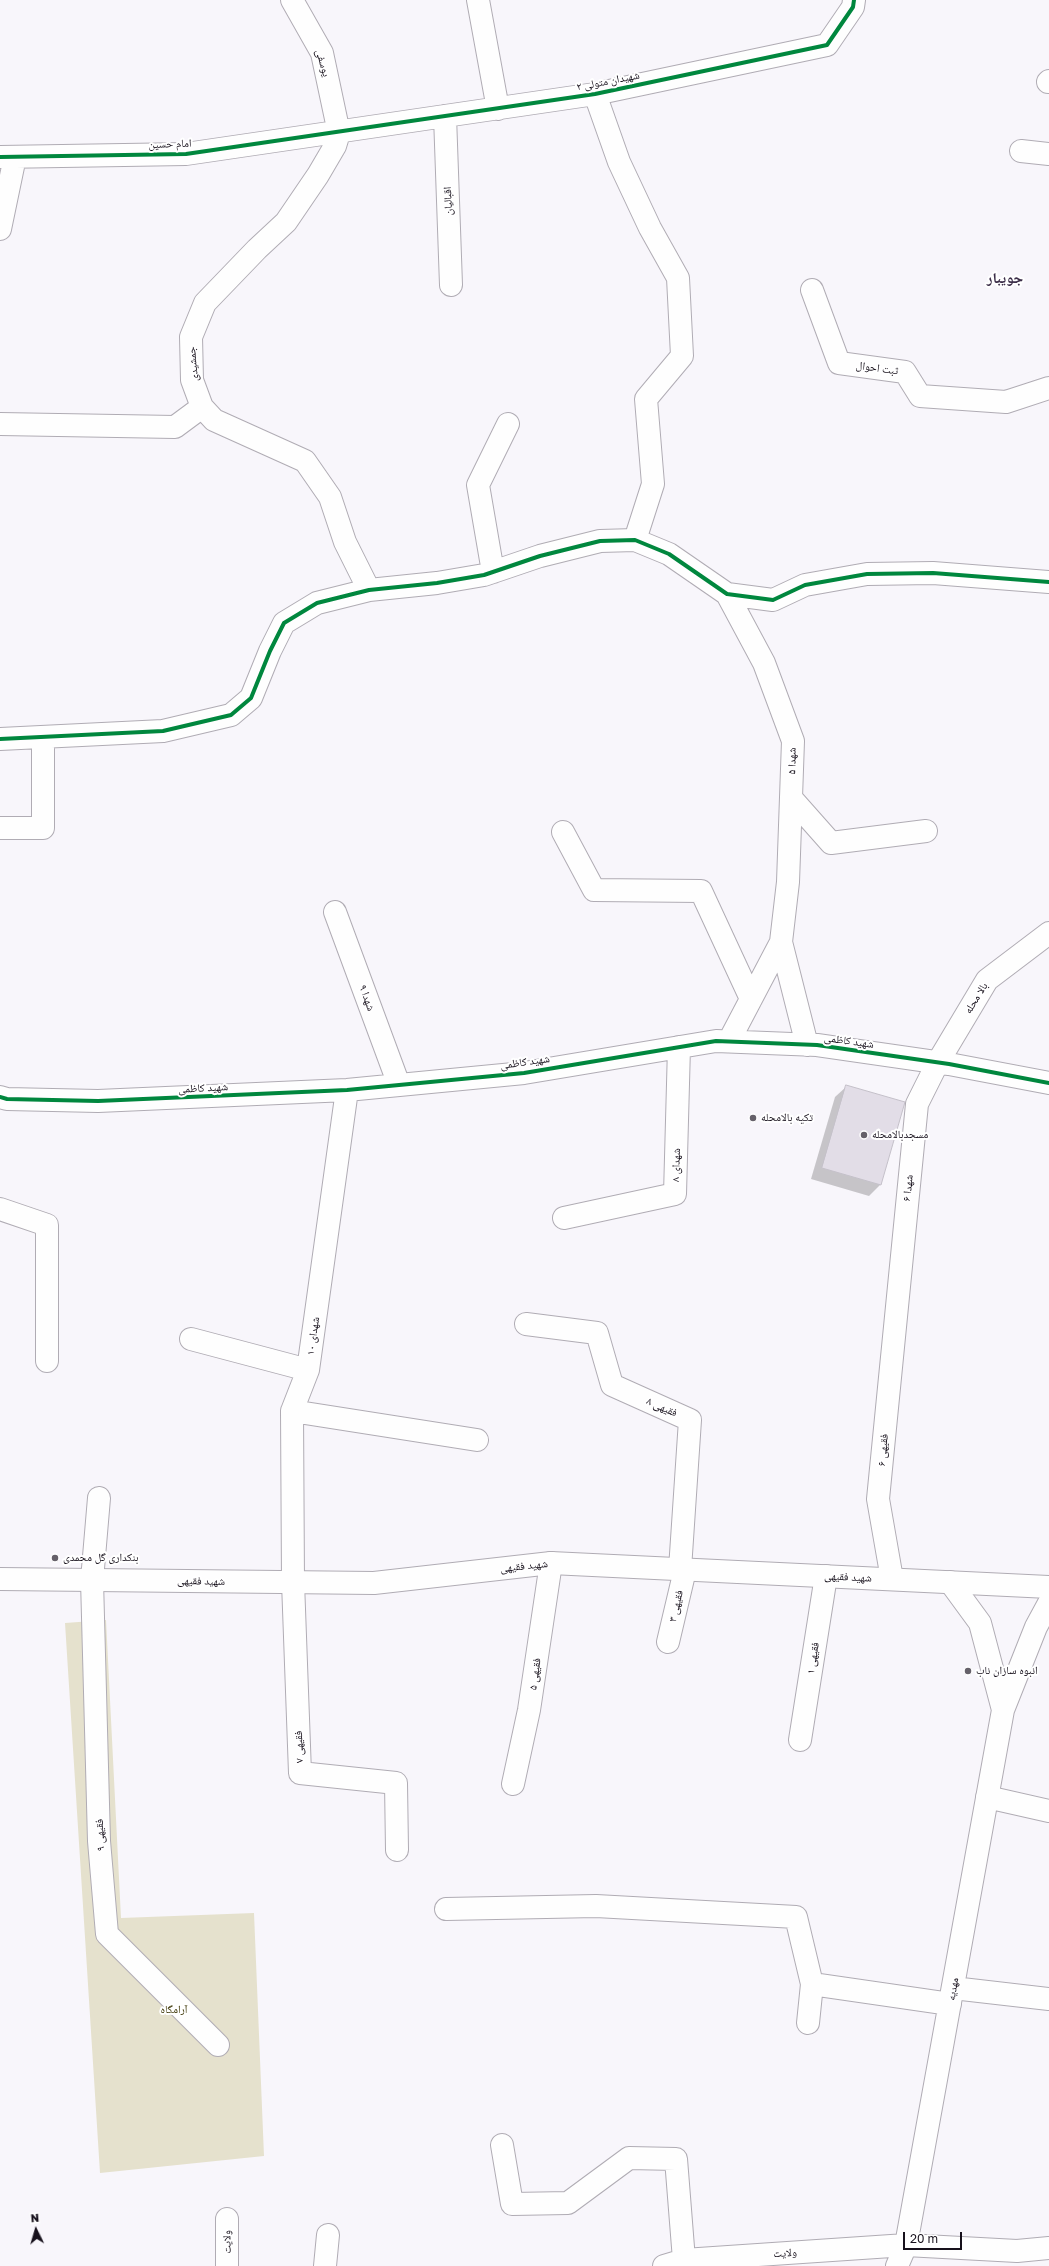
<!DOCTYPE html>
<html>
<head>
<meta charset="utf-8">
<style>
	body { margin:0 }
	#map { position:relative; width:1049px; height:2266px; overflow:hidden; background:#f8f6fb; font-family:"Golos Text",sans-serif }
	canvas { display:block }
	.north { position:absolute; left:16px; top:2210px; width:40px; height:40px; -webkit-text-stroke:3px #fff; paint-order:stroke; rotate:355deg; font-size:11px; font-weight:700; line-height:16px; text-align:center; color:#16101b }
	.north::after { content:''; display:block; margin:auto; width:14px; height:18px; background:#16101b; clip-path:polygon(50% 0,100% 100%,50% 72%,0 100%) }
	.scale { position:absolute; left:903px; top:2232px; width:59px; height:18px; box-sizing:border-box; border:2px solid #16101b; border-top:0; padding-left:5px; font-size:12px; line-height:14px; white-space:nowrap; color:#16101b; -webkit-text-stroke:3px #fff; paint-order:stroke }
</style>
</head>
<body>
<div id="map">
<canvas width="1049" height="2266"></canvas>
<div class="north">N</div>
<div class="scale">20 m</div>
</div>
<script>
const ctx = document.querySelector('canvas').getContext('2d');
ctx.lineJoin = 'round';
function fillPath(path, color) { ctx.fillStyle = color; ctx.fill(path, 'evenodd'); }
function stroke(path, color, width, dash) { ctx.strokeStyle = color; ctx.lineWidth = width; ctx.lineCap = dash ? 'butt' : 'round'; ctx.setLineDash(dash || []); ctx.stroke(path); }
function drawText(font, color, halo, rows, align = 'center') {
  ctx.font = font + ' "Golos Text","Noto Naskh Arabic",sans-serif'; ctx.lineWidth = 4; ctx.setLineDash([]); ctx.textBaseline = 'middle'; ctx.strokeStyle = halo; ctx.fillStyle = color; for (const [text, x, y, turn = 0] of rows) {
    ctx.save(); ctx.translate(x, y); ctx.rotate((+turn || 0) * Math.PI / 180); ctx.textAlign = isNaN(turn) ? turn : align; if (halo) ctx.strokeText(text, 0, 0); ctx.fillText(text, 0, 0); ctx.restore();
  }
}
const green = new Path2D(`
	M106,1620l15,298 133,-5 10,243 -164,17 -35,-550z`);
const shadow = new Path2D(`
	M847,1086l57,17 -24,82 -11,11 -58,-17 24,-82z`);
const building = new Path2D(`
	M846,1085l59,17 -24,83 -59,-17z`);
const minor = new Path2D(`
	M292,0l30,53 17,80 -4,13 -17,29 -32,47 -29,27 -52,54 -14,34 1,43 10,27 12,13 91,41 25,36 15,45 24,48
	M478,0l20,109
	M1048,82l1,-1
	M595,94l24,68 31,66 28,50 4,78 -36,43 7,85 -18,56
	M445,116l6,169
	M1021,151l28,3
	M0,157l186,-3 409,-60 232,-49 26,-38 1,-7
	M0,229l15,-72
	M812,290l27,73 66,9 15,24 86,6 43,-14
	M0,424l175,3 27,-20
	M493,572l-15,-87 30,-61
	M727,594l37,69 29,78 -5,141 -7,60 26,103
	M0,739l163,-8 68,-16 20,-17 19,-47 14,-28 33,-20 52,-13 68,-7 47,-8 56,-19 60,-15 35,-1 34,14 58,40 46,6 32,-15 62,-11 66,-1 116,9
	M792,799l39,44 95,-12
	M0,828h43v-91
	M563,832l31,58 107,1 50,108
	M335,912l64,173
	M729,1041l52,-99
	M347,1090l-39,280 -16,41 1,171 7,191 96,10 1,67
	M0,1097l7,2 91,2 249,-11 177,-17 192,-32 101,4 132,19 100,19
	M0,1209l47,16v136
	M564,1218l111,-24 4,-147
	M526,1324l71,9 15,52 78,35 -10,149
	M191,1339l117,31
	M292,1411l185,29
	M99,1498l-7,82 7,261 8,93 111,111
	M892,1579l-14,-80 39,-395 21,-42 49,-82 62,-47
	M950,1582l30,41 23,87
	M668,1642l17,-72
	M800,1740l26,-164
	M513,1784l16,-74 22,-147
	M987,1797l62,14
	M446,1909l150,-3 200,11 16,67 138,20
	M953,1988l96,11
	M808,2023l4,-39
	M502,2145l10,59 56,-1 61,-45 47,1 8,101
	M227,2219v47
	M325,2266l3,-31
	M664,2266l20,-6 222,-15 111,6 32,-3
	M897,2266l9,-21 97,-535 33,-83 13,-24`);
const major = new Path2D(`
	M0,1579l374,4 177,-20 498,24`);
const cycleway = new Path2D(`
	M0,157l186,-3 409,-60 232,-49 26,-38 1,-7
	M0,739l163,-8 68,-16 20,-17 19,-47 14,-28 33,-20 52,-13 68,-7 47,-8 56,-19 60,-15 35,-1 34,14 58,40 46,6 32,-15 62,-11 66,-1 116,9
	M0,1097l7,2 91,2 249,-11 177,-17 192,-32 101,4 132,19 100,19`);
const markers = [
	[753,1118,4,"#656069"],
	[864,1135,4,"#656069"],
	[55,1558,4,"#656069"],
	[968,1671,4,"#656069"]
];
const streetNames = [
	["یوسفی",323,63,74],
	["شهیدان متولی ۲",608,81,-11],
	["امام حسین",170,144,-2],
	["اقبالیان",448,201,-92],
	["جمشیدی",193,364,-95],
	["ثبت احوال",877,368,8],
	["شهدا ۵",792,761,-89],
	["شهدا ۹",367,998,70],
	["بالا محله",976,998,-58],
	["شهید کاظمی",849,1041,8],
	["شهید کاظمی",525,1062,-8],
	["شهید کاظمی",203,1088,-3],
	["شهدای ۸",676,1165,-88],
	["شهدا ۶",908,1188,-84],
	["شهدای ۱۰",313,1336,-82],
	["فقیهی ۸",662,1407,24],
	["فقیهی ۶",883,1450,-85],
	["شهید فقیهی",524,1566,-6],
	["شهید فقیهی",848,1577,3],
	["شهید فقیهی",201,1581,1],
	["فقیهی ۳",676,1606,-77],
	["فقیهی ۱",813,1658,-81],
	["فقیهی ۵",535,1674,-82],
	["فقیهی ۷",299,1747,-92],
	["فقیهی ۹",100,1835,-93],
	["مهدیه",953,1989,-80],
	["ولایت",227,2242,-91],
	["ولایت",785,2253,-4]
];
const poiNames = [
	["تکیه بالامحله",761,1118],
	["مسجدبالامحله",872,1135],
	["بنکداری گل محمدی",63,1558],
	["انبوه سازان ناب",976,1671]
];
const parkNames = [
	["آرامگاه",174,2010]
];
const districtNames = [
	["جویبار",1005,278]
];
fillPath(green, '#e5e1cd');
fillPath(shadow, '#0003');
fillPath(building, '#e2dde7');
stroke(building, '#c4c0c9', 1);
stroke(minor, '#b0acb4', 24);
stroke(major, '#b0acb4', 24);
stroke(minor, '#fefefe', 22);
stroke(major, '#fefefe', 22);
stroke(cycleway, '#00873e', 4);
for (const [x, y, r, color] of markers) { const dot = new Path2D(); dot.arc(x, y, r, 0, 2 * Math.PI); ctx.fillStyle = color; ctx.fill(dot); stroke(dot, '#fff', 1.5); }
drawText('11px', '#16101b', '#fff', streetNames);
drawText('11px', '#16101b', '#fff', poiNames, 'left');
drawText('11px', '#3c3505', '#fff', parkNames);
drawText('bold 15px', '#3c2e49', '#fff', districtNames);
</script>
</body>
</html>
